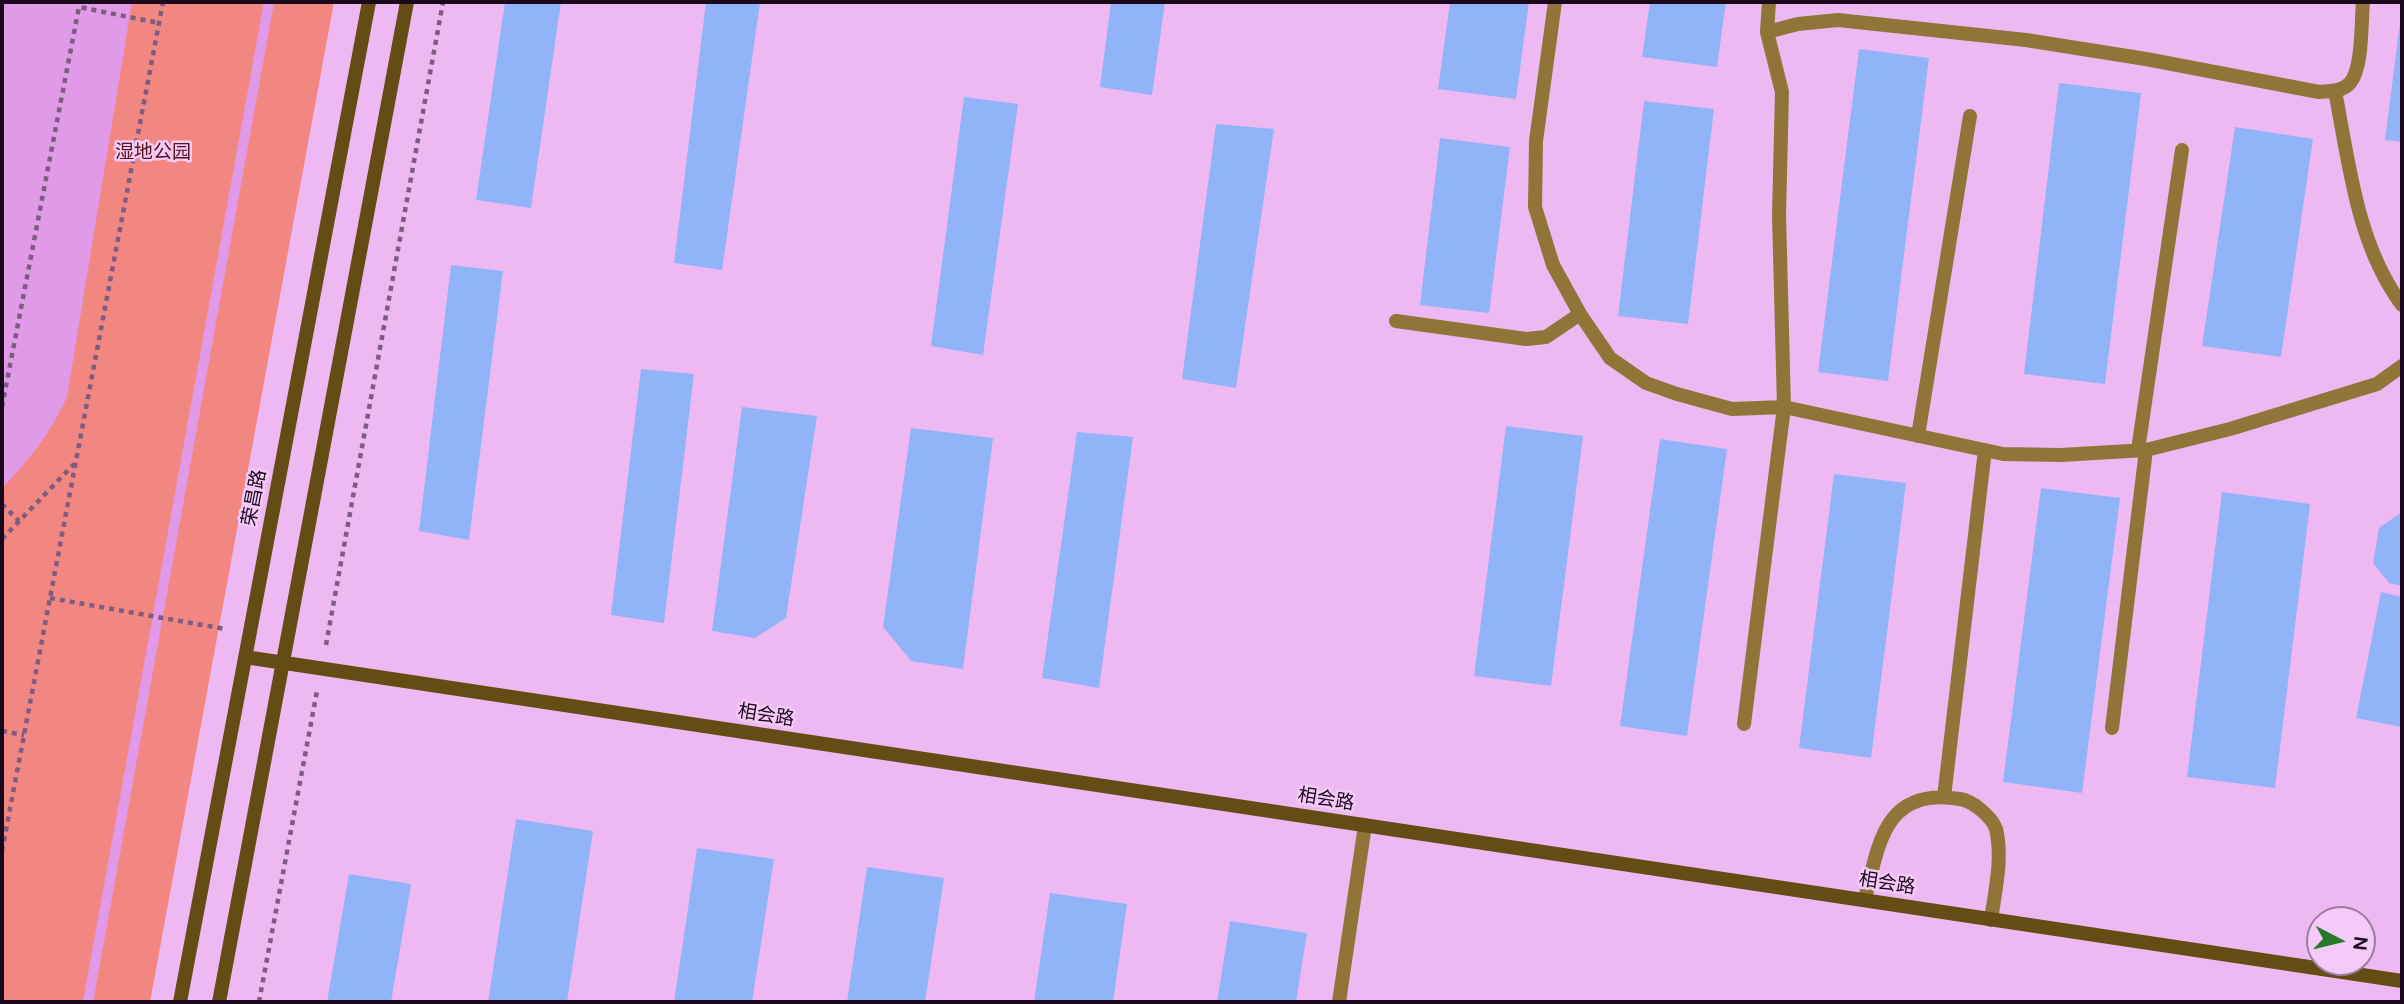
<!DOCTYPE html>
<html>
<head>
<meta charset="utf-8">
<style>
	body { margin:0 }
	#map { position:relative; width:2404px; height:1004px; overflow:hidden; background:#eeb9f3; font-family:"DM Sans",sans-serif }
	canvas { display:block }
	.frame { position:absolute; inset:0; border:4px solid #1b081d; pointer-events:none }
	.north { position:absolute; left:2306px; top:906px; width:70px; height:70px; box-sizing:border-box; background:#f5caf9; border:2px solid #9e7ca1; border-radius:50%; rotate:97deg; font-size:19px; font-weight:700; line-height:28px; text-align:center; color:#1b081d }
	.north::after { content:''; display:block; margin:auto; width:24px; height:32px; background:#257b27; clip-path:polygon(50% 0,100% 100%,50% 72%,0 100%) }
</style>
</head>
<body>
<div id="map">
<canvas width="2404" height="1004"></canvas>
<div class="frame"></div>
<div class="north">N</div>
</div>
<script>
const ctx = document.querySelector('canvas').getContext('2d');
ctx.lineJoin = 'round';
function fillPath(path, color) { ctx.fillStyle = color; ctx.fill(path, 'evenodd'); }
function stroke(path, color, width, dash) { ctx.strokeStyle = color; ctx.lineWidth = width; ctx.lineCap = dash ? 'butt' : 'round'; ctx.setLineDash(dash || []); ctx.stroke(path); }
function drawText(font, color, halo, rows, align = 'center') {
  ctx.font = font + ' "DM Sans","Noto Sans SC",sans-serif'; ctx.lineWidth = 5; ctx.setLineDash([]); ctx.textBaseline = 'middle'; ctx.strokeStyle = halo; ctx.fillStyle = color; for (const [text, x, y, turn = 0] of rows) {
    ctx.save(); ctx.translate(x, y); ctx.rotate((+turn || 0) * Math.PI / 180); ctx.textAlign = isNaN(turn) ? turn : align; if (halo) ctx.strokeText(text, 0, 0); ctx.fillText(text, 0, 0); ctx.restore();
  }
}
const green = new Path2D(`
	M2,2h332l-184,1000h-148z`);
const water = new Path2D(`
	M2,2h130l-65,395c-16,35 -38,64 -65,91z`);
const stream = new Path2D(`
	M88,1002l181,-1000`);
const building = new Path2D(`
	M505,2h56l-30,206 -55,-8z
	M706,2l54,1 -38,267 -48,-7z
	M1111,2h54l-13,93 -52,-8z
	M1450,2h79l-13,97 -78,-10z
	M1650,2h76l-9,65 -75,-10z
	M2401,15l1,1v126l-17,-2z
	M1859,49l70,9 -41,323 -70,-9z
	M2059,83l82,10 -36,291 -81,-10z
	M964,97l54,7 -35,251 -52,-9z
	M1644,101l70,8 -26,215 -70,-8z
	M1216,124l58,5 -38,259 -54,-9z
	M2235,127l78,12 -32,218 -79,-11z
	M1440,138l70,9 -21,166 -69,-8z
	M451,265l52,6 -34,269 -50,-9z
	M641,369l53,5 -30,249 -53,-8z
	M742,407l75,9 -31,202 -31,20 -43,-7z
	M1506,426l77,10 -32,250 -77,-10z
	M911,428l82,10 -30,231 -52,-8 -28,-34z
	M1077,432l56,5 -34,251 -57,-10z
	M1660,439l67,10 -40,287 -67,-10z
	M1834,474l72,9 -35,275 -72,-10z
	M2041,488l79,10 -38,295 -79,-11z
	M2222,492l88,12 -35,284 -88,-11z
	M2402,512v74l-13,-3 -16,-20 6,-35z
	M2381,592l21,5v130l-46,-9z
	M516,819l77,12 -26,171h-79z
	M697,848l77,11 -22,143h-78z
	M867,867l77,11 -19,124h-78z
	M349,874l62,10 -20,118h-64z
	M1050,893l77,11 -14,98h-79z
	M1230,921l77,12 -11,69h-79z`);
const path = new Path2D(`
	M2,407l77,-400 80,16
	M2,504l17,17
	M2,539l72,-75
	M50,598l175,31
	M326,645l117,-643
	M2,731l22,4
	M2,851l161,-849
	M259,1002l58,-311`);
const lane = new Path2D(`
	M1555,2l-19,139 -1,66 18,58 27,49 30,44 36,25 31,11 55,15 52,-2 219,47 58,1 85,-5 84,-21 147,-45 25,-18
	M1767,32l31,-8 40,-4 188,20 120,19 173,33c10,-1 23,0 31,-9 13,-15 11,-61 13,-81
	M2335,91c14,72 22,154 67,214
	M1396,321l130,18 20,-2 34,-23
	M1918,436l52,-320
	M2138,450l44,-300
	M1744,724l40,-317 -5,-192 3,-123 -15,-60 2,-30
	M2112,728l34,-278
	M1944,797l41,-347
	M1865,899c14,-57 20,-112 95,-100 13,2 32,18 36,30 7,29 -1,62 -5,91
	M1339,1002l26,-177`);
const secondary = new Path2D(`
	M245,657l2157,324
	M180,1002l189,-1000
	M219,1002l188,-1000`);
const parkNames = [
	["湿地公园",153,153]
];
const streetNames = [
	["荣昌路",255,498,-79],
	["相会路",766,716,9],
	["相会路",1326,800,9],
	["相会路",1887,884,9]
];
fillPath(green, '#f28782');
fillPath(water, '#e19ae8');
stroke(stream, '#e19ae8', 10);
fillPath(building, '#91b4f9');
stroke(path, '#7e5b81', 4.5, [5, 5]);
stroke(lane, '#917437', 14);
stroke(secondary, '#654c14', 14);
drawText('19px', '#571416', '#f5caf9', parkNames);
drawText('19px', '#1b081d', '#f5caf9', streetNames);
</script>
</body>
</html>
